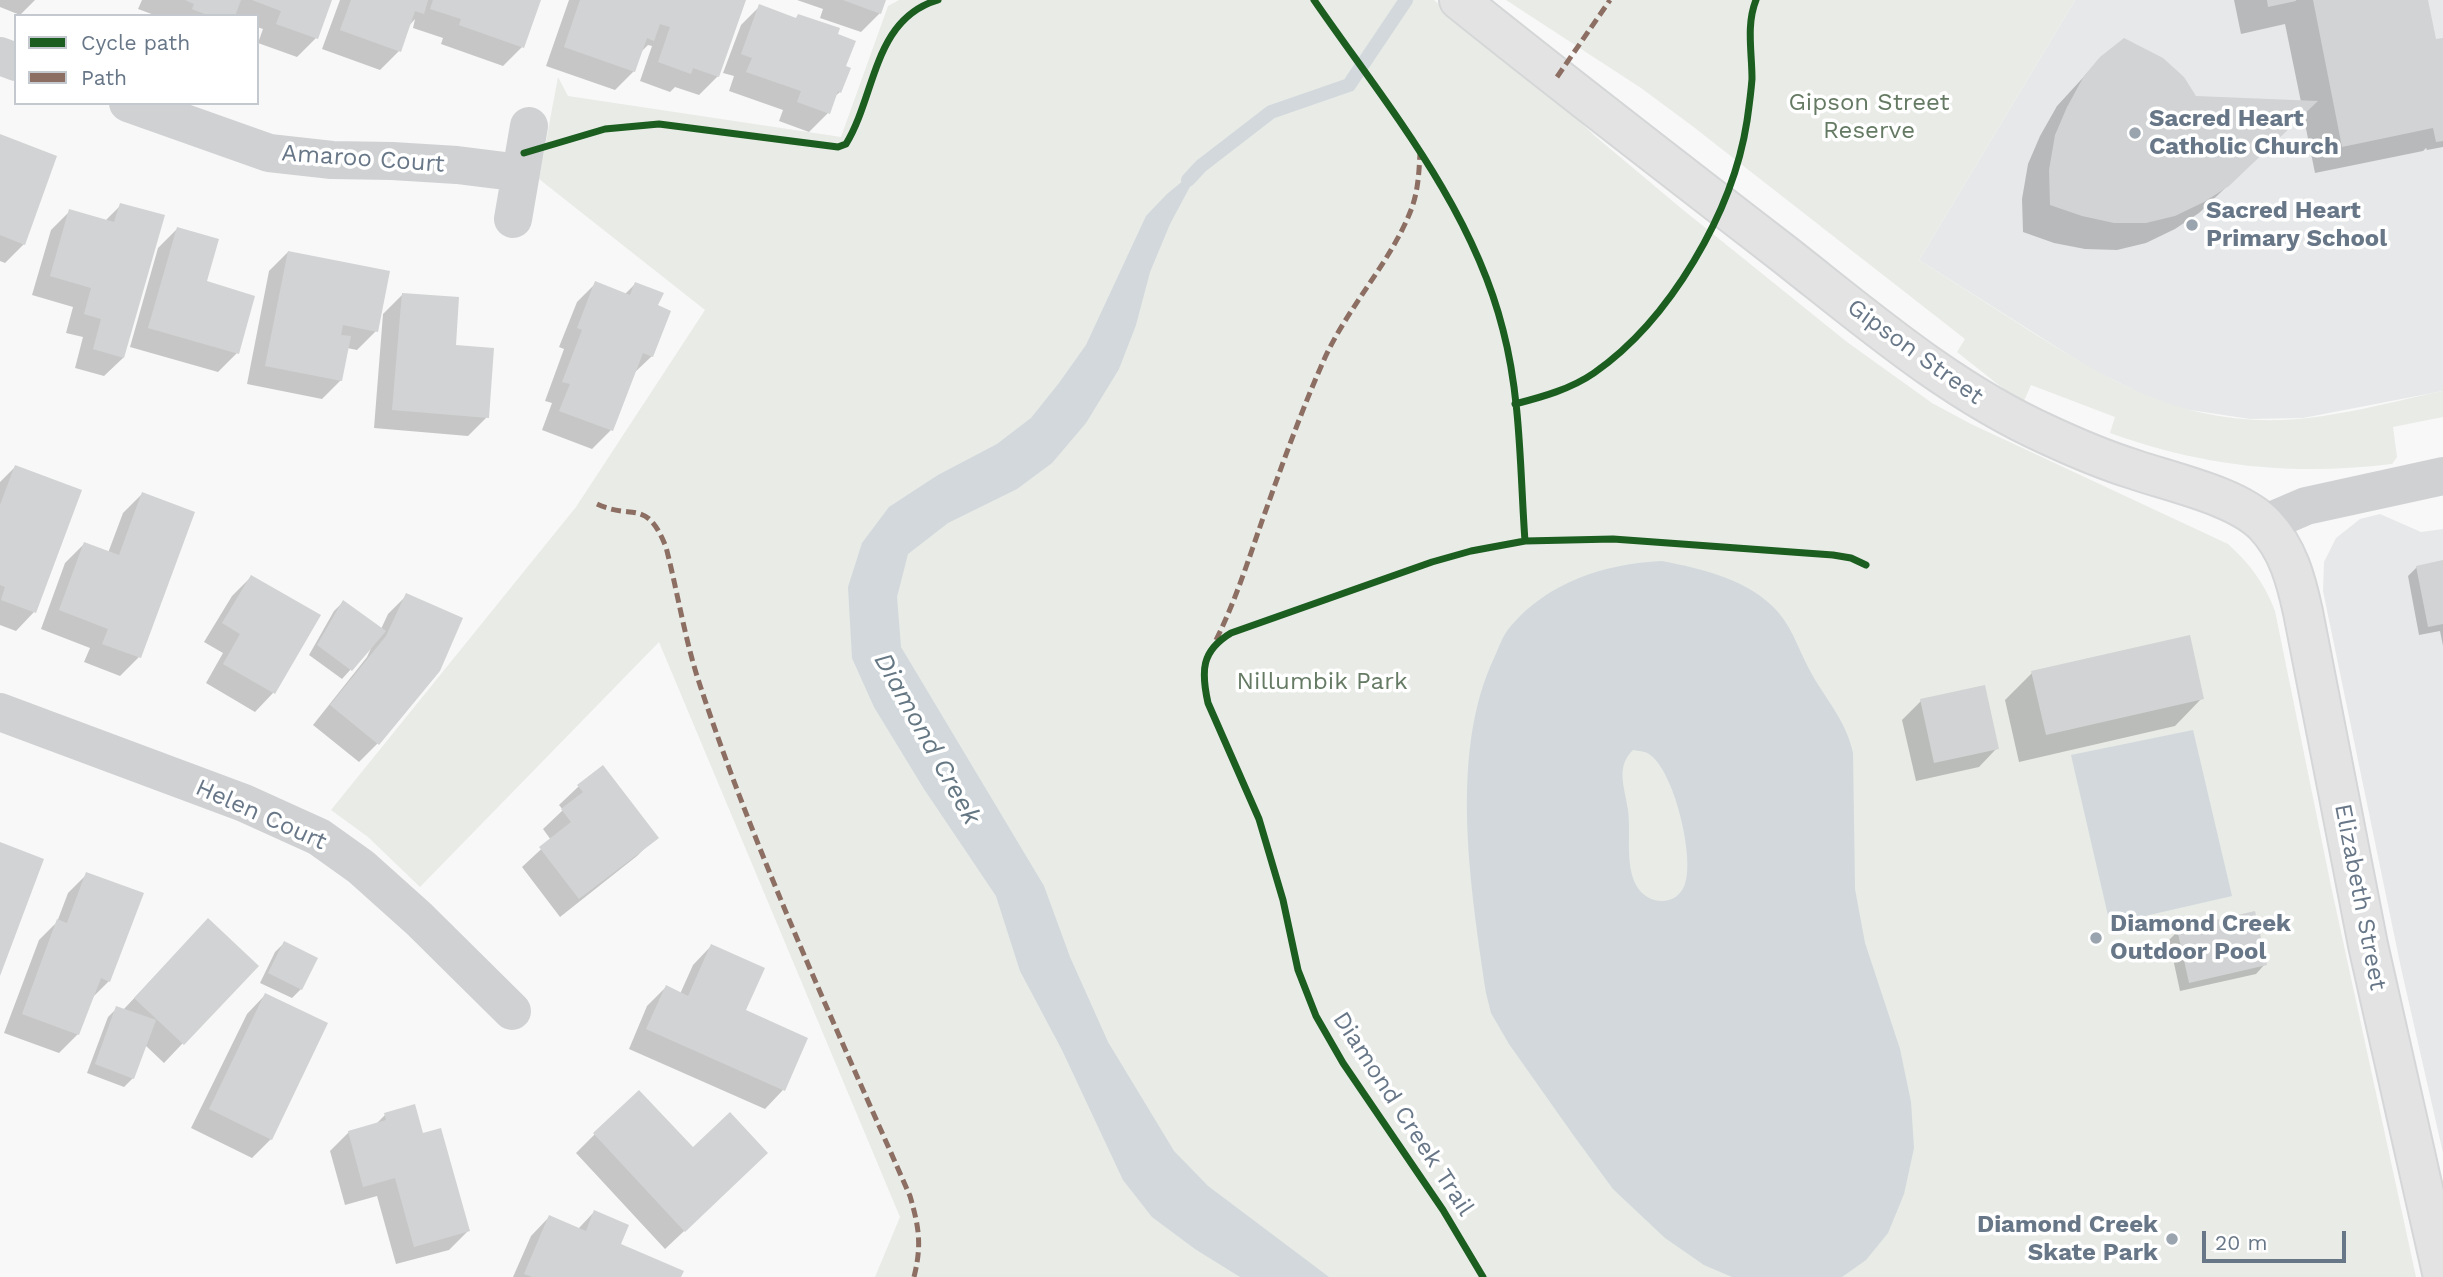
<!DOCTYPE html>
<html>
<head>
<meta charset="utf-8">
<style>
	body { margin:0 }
	#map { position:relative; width:2443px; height:1277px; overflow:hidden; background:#f8f8f8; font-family:"Work Sans",sans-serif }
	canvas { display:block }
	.legend { position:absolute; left:14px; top:14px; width:245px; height:91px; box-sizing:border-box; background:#fff; border:2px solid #c3c9cf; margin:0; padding:9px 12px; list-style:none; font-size:21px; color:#687788 }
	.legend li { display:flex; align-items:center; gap:14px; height:35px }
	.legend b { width:35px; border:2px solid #c3c9cf }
	.scale { position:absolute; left:2202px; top:1231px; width:144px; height:32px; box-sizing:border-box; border:4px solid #687788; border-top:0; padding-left:9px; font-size:21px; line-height:24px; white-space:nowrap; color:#687788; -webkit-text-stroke:5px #fff; paint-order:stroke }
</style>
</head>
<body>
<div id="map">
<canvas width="2443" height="1277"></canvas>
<ul class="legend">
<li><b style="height:9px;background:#1b5e20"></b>Cycle path</li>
<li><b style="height:9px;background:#8d6e63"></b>Path</li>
</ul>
<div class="scale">20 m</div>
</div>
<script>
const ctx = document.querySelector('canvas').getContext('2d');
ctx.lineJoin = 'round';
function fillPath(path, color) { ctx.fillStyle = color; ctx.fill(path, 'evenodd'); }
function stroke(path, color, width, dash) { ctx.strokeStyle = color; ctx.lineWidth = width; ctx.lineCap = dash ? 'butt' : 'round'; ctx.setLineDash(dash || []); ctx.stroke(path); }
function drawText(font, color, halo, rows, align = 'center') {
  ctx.font = font + ' "Work Sans",sans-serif'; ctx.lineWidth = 7; ctx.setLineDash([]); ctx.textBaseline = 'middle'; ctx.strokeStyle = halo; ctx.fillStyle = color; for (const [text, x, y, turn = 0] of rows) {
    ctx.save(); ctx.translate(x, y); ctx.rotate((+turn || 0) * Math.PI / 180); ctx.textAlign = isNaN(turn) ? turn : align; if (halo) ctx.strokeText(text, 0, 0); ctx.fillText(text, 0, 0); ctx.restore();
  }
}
const built = new Path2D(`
	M2075,0h368v391l-140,27 -53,1 -67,-10 -29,-9 -63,-31 -172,-109z
	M2380,514l41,18 22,-3v624l-42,-185 -78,-377 1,-29 12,-24 24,-19z`);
const green = new Path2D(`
	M899,0h535l120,97 41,39 87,73 165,133 85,61 39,21 257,120c22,20 37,40 47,67l56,275 85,391h-1541l25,-60 -241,-575 -239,245 -52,-50 -37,-27 245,-303 129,-197 -166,-131 19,-102 10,19 273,41 47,-131z
	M1506,0h569l-156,260c36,23 72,46 108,69 82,52 152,94 254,91 54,-2 109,-18 162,-29v26l-50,10 4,30 -5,7c-101,12 -187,3 -282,-31l5,-16 -84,-32 -7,16 -14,-7 -53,-42 8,-13 -274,-214 -50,-37z`);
const water = new Path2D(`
	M1201,166l-31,58 -20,48 -14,53 -17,44 -33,54 -34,40 -35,26 -69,34 -40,31 -11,43 4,50 143,239 26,71 38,85 66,109 34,35 121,91h-89l-45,-28 -43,-32 -29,-37 -61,-130 -42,-79 -24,-75 -72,-107 -50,-82 -22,-49 -4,-71 14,-44 27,-36 49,-32 59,-31 34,-26 28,-35 27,-38 60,-129 21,-22z
	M1662,561c40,8 87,18 116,51 16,18 23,45 36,66 15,25 33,46 39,75l2,136 10,54 35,106 11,53 3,46 -10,46 -16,39 -22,27 -24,17h-110l-28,-12 -39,-27 -52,-49 -39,-53 -65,-92 -18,-31 -5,-20c-15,-103 -38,-240 9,-337 4,-9 8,-21 15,-29 38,-45 94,-63 152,-66zM1633,750c5,1 12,1 16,4 25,16 46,103 36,130 -8,24 -39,21 -49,1 -11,-21 -5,-52 -8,-75 -3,-22 -13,-43 5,-60z
	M2193,730l39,166 -122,28 -39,-169z`);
const shadow = new Path2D(`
	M0,0h35l-15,15 -20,-8z
	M142,0h188l-14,38 -19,19 -39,-14 5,-14 -6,-2v-11h-100l-19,-7z
	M340,0h199l-17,47 -19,19 -62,-22 2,-6 -30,-10 2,-9 -7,8 -9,24 -19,19 -58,-21z
	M569,0h175l-26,76 -19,19 -24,-8 -5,5 -30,-11 12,-35 -4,-1 -8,8 -6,18 -19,19 -69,-24z
	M797,0h87l-4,13 -19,19 -41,-14 3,-9z
	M2234,0h192l8,42 9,-2v107l-16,3 -1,-2 -3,3 -108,22 -12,-59 -104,99 -24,16 -29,14 -29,7 -32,-1 -31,-6 -31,-11 -1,-33 6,-35 12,-28 17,-30 44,-48 95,40 105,4 -16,-78 -44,10z
	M760,6l35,13 3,-3 38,20 8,31 -4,25 -7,6 -5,15 -19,19 -30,-11 4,-11 -54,-19 5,-15 -11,-3 18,-48z
	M0,136l24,108 -19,19 -5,-2z
	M121,205l2,153 -19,18 -29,-8 8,-31 -17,-4 7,-26 -41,-12 19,-65 19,-19 35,10z
	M177,229l60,124 -19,19 -88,-25 28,-99z
	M288,252l88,79 -19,19 -10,-2 -6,32 -19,19 -75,-15 22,-113z
	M596,283l28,12 11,-11 21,22 -4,50 -19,18 -22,56 -19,19 -50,-19 10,-27 -7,-2 19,-52 -5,-2 18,-45z
	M402,295l52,52 33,70 -19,19 -94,-8 9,-114z
	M15,467l19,145 -18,19 -16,-6v-143z
	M142,494l-3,163 -19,19 -36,-14 6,-14 -49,-19 24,-66 19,-19 24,9 15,-40z
	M2443,562v84l-3,-15 -21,4 -11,-59 9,-9z
	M251,577l68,39 -46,77 -18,19 -49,-29 17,-30 -19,-11 28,-46z
	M407,595l-29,148 -19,19 -46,-37 54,-68 5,-11 -30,33 -33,-24 25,-44 9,-9 38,27 7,-15z
	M2032,673l170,25 -27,28 -156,36 -14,-62z
	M1921,701l76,47 -18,19 -63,14 -14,-61z
	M603,767l53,70 -19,19 -77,61 -38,-50 29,-27 -8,-11 20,-19 -4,-5 19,-18z
	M87,874l22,107 -17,17 -14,36 -19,19 -55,-20 35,-93 18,-18 11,-29z
	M2178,931l87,33 -9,10 -76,17 -11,-51z
	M190,939l66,27 -92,97 -19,-18 -12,33 -9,9 -37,-14 21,-56 9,-9 6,2z
	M284,943l17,46 -9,9 -32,-15 15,-31z
	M711,946l33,65 62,28 -23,51 -18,19 -136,-60 18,-43 19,-19 14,7 13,-29z
	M265,995l6,144 -19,19 -61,-30 56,-114z
	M385,1115l37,20 46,96 -19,19 -53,14 -19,-68 -32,9 -15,-54 19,-19 26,-7z
	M595,1134l152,38 -82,77 -89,-96z
	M594,1212l25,33 60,32h-166l18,-41 18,-19 29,12z`);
const stream = new Path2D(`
	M1188,180l13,-14 70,-54 78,-27 57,-85`);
const building = new Path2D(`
	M185,0h56l-6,16h-25l-18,-7 2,-5z
	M252,0h80l-14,39 -42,-15 5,-13z
	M351,0h77l-4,14 -9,-3 -14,41 -61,-22z
	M433,0h108l-17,48 -65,-23 2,-6 -31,-10z
	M580,0h166l-27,77 -26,-9 -2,6 -33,-12 12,-35 -10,-3 -6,17 -7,-3 -12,34 -71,-25z
	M843,0h43l-5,14z
	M2267,0h29v1l-28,6z
	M2313,0h115l8,39 7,-1v103l-7,1 -3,-14 -91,19z
	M759,4l37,14 2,-4 42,14 -2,6 18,7 -10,25 5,2 -10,25 -3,-2 -8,23 -33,-12 4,-11 -55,-19 6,-14 -11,-4z
	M2124,38l39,20 21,19 12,19 122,5 -89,85 -25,16 -29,14 -29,7h-32l-32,-7 -32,-11 -1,-35 6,-35 12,-28 17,-31 16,-19z
	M0,134l57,22 -32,89 -25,-10z
	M120,203l45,12 -41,143 -31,-9 8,-30 -17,-5 7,-26 -41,-12 19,-67 45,13z
	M177,227l42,12 -12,42 48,15 -16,58 -91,-26z
	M288,251l102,20 -12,61 -35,-7 -2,10 10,1 -9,45 -77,-15z
	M595,281l35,14 5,-13 29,11 -6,12 13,6 -18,46 -10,-4 -30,78 -54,-20 11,-27 -8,-2 20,-52 -5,-2z
	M402,293l57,4 -3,48 38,3 -5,70 -97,-8z
	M15,465l67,25 -46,123 -35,-13 4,-13 -5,-2v-80z
	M142,492l53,20 -54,146 -39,-14 6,-15 -49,-19 25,-68 35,13z
	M2443,560v64l-15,3 -12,-61z
	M251,575l70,40 -46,79 -52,-30 17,-30 -18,-11z
	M406,593l57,25 -23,53 -61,74 -49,-40 56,-69z
	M343,600l43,31 -34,40 -35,-26z
	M2190,635l14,64 -158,36 -15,-64z
	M1985,685l14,64 -65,14 -14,-64z
	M603,765l56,73 -80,61 -40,-52 32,-25 -10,-13 22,-17 -6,-7z
	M0,842l44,17 -44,117z
	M86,872l58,21 -34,89 -9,-4 -22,57 -57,-21 35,-95 10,4z
	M2255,911l12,54 -78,18 -12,-54z
	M208,918l51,48 -75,79 -50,-47z
	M284,941l34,17 -16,32 -34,-17z
	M711,944l54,24 -19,42 62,28 -23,53 -139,-62 20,-44 22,11z
	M265,993l63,30 -56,117 -63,-31z
	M116,1006l40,14 -22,59 -39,-15z
	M639,1090l54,57 37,-35 38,41 -83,79 -92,-99z
	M415,1104l8,29 18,-5 29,103 -56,16 -19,-69 -32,9 -15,-56 38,-11 -2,-7z
	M594,1210l35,15 -8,19 63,27 -3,6h-149l-8,-3 25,-59 37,16z`);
const street = new Path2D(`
	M0,56l16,6
	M128,103l141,50 63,7 60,1 65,4 64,8
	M513,219l16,-93
	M2264,524l42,-18 137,-30
	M0,712l244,91 75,34 42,30 58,52 93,92`);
const secondary = new Path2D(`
	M1459,0c107,86 216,170 325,254 84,66 166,137 264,181 28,13 56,25 85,34 37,13 105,27 132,56 23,24 31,55 38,87l65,333 75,332`);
const quiet = new Path2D(`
	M1557,77l53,-77
	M597,504c36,17 49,-7 69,43 11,43 18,87 31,129 58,178 138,349 213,520 9,31 12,49 4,81
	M1216,640c19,-38 32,-79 46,-119 19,-53 38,-107 61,-159 23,-53 68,-100 88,-152 7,-18 8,-37 9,-57`);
const cycleway = new Path2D(`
	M1314,0c71,103 158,206 189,330 18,68 17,142 22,211
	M524,153l81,-24 54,-5 179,23 8,-3c30,-49 27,-125 92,-144
	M1515,404c27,-7 56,-15 79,-31 76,-53 139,-161 153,-252 2,-14 4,-29 5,-42 0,-27 -6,-54 4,-79
	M1483,1277l-40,-67 -100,-147 -27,-47 -18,-46 -15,-70 -24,-81 -51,-116c-7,-32 -7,-52 23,-70l201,-71 39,-11 54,-10 88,-2 220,16 18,3 15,7`);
const markers = [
	[2135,133,7,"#9aa4af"],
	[2192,225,7,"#9aa4af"],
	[2096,938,7,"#9aa4af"],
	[2172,1239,7,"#9aa4af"]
];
const parkNames = [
	["Gipson Street",1869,103],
	["Reserve",1869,131],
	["Nillumbik Park",1322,682]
];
const poiNames = [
	["Sacred Heart",2149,119],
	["Catholic Church",2149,147],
	["Sacred Heart",2206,211],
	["Primary School",2206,239],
	["Diamond Creek",2110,924],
	["Outdoor Pool",2110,952],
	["Diamond Creek",2158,1225,"right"],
	["Skate Park",2158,1253,"right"]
];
const streetNames = [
	["Amaroo Court",363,159,4],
	["Gipson Street",1915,352,36],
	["Helen Court",261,815,24],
	["Elizabeth Street",2360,897,79],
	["Diamond Creek Trail",1403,1114,57]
];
const waterNames = [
	["Diamond Creek",927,739,61]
];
fillPath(built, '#e7e8e9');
fillPath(green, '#e8ebe6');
fillPath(water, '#d2d8dc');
fillPath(shadow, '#0003');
stroke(stream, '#d2d8dc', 14);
fillPath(building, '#d2d3d4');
stroke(secondary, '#d5d6d7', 42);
stroke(street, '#d0d1d3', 38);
stroke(secondary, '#e3e3e4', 38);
stroke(quiet, '#8d6e63', 5, [10, 5]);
stroke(cycleway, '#1b5e20', 7);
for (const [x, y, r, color] of markers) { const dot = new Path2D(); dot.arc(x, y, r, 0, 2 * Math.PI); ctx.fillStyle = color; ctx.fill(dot); stroke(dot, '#fff', 2.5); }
drawText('24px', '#657a63', '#fff', parkNames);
drawText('bold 24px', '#687788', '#fff', poiNames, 'left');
drawText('24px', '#687788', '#fff', streetNames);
drawText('italic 26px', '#647783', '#fff', waterNames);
</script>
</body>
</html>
